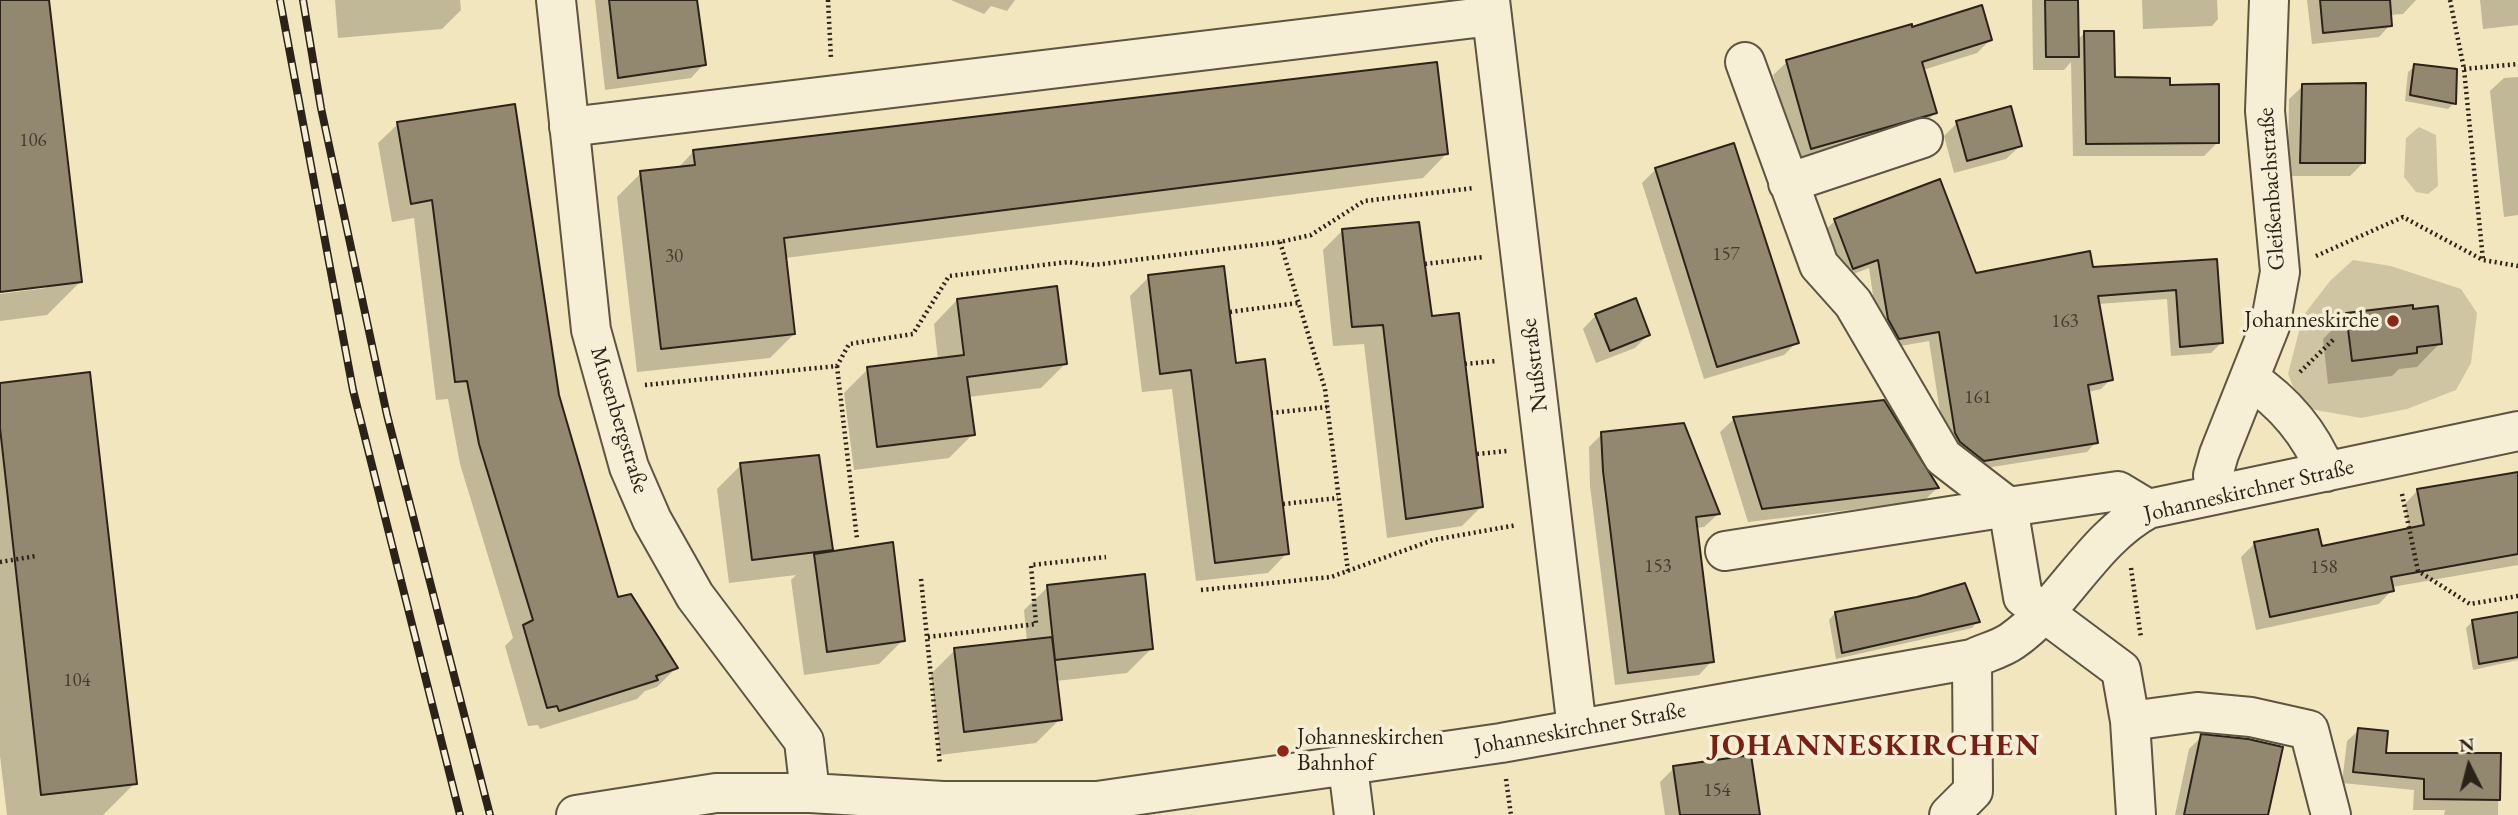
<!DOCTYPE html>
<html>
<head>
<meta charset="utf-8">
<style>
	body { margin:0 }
	#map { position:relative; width:2518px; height:815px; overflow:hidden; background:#f2e6be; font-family:"EB Garamond",serif }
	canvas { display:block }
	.north { position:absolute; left:2434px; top:731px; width:70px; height:70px; -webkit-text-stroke:5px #f7efd5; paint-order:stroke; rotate:354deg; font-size:19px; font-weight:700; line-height:28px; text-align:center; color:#2b2319 }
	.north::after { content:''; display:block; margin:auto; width:24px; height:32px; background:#2b2319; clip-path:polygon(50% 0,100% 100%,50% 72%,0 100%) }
</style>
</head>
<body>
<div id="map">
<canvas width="2518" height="815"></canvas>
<div class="north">N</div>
</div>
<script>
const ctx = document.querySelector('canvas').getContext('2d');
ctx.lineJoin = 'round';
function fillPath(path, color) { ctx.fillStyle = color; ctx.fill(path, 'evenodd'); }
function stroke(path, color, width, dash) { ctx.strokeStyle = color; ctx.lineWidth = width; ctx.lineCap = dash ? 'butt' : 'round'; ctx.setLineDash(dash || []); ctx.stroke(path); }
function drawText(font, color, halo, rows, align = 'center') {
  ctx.font = font + ' "EB Garamond",serif'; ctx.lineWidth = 7; ctx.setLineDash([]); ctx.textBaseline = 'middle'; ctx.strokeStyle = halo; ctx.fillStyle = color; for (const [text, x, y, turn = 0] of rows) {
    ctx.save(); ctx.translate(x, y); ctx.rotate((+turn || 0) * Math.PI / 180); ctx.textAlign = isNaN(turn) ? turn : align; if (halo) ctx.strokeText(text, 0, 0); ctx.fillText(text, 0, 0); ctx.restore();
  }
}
const green = new Path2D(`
	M2419,127l17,8 2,51 -10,8 -12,-2 -12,-15 2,-39z
	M2353,260l38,6 70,23 16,24 -6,50 -15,27 -49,19 -46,9 -51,-9 -15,-17 -7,-18 15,-58 27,-35z`);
const shadow = new Path2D(`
	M0,0h47l33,282 -33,33 -47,6v-27l46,-6v-3l-46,5z
	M335,0h125l1,10 -19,19 -104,9z
	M595,0h101l8,64 -13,14 -86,12z
	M951,0h64l-8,11 -16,-5 -7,8z
	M2032,0h44l1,40 8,-7 28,46 55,7 50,56 -14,14h-131l-2,-94 -7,8h-31z
	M2142,0h75l1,19 -6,7 -69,3z
	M2307,0h109l-13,14 -14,1 1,10 -11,12 -67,7z
	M2480,0h38v25l-35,4z
	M1911,29l80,10 -14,14 -54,17 12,43 -13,13 -124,35 -25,-86 14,-13z
	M2415,66l39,37 -6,6 -43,-8 3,-29z
	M2518,77v138l-14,2 -14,-126 14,-13z
	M2303,86l60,77 -13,13h-62l1,-77z
	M1957,123l63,23 -14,13 -52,14 -10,-37z
	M398,124l160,272 59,203 59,69 -19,19 -12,4 -8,8 -97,30 -2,-4 -10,1 -23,-80 8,-8 -53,-174 -12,-65 -12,1 -22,-182 -22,4 -14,-79z
	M694,151l752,3 -23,24 -638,80 9,76 -24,24 -133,14 -20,-175 24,-24 36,-4z
	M1656,169l141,173 -13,13 -80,24 -62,-196z
	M1835,221l140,54 240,-14 6,82 -10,10 -40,3 -4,-57 -69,5 13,75 -10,10 -13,3 8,50 -9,10 -114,18 -28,-26 -16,-103 -40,7 -11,-19 -9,-61 -26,10 -18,-48z
	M1342,231l88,87 52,188 -20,20 -75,12 -23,-194 -31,2 -10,-96z
	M1149,277l86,88 52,188 -19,20 -72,8 -24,-192 -30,3 -12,-96z
	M957,300l108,64 -24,24 -73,9 5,37 -24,24 -95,12 -10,-77 24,-24 70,-9 -4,-36z
	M2412,311l28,32 -23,24 -18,2 -7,7 -64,8 -5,-45 24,-24z
	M1596,315l52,20 -13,13 -39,15 -13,-34z
	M0,385l135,398 -32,32h-96l-7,-59z
	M1884,402l53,86 -13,13 -176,21 -28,-90 14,-13z
	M1602,434l116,80 -14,13 -8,1 16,133 -13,14 -84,10 -25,-199 -1,-39z
	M741,465l90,84 -5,5 77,86 -24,24 -75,11 -13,-95 5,-5 -67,8 -12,-94z
	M2518,473v92l-126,22v3l-13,14 -123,26 -15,-73 13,-13 66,4 89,-18 -4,-26 13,-14z
	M1048,587l103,62 -24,24 -71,8 4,38 -24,24 -96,12 -9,-81 24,-24 72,-8 -3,-32z
	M1835,613l143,8 -6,7 -136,31 -7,-39z
	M2473,621l45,10v29l-45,10 -7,-42z
	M2359,730l25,25h115l-1,60h-54l1,-5h-32l1,-20 -72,-7 5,-42z
	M2202,736l65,79h-92l14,-66z
	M1674,768l85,47h-94l-5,-33z`);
const building = new Path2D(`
	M0,0h49l33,282 -82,10z
	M609,0h88l9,65 -88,13z
	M2045,0h33l1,57h-33z
	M2320,0h70l2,26 -69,7z
	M1982,5l10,35 -70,22 15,51 -126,36 -25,-89 126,-36v3z
	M2084,31h30l1,46 55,1v7l49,-1v59l-133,1z
	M1437,62l11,92 -664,84 11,96 -134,15 -21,-178 55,-6 -2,-15z
	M2414,64l43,5 -1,35 -46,-9z
	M2366,83l-1,80h-65l2,-79z
	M515,104l44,291 59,202 13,-3 47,74 -22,8 2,4 -99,31 -2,-5 -10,2 -24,-83 10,-5 -54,-176 -12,-63 -12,1 -23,-182 -21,4 -14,-82z
	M2011,106l11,40 -55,15 -11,-40z
	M1734,143l65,200 -82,24 -62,-199z
	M1940,179l36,94 114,-22 3,16 124,-8 6,84 -43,4 -4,-57 -78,6 15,84 -25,5 10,58 -114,18 -24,-19 -5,-9 -16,-101 -40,7 -11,-20 -10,-59 -25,9 -19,-50z
	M1419,222l13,94 27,-3 24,194 -77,12 -23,-194 -31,2 -10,-98z
	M1224,266l12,97 29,-4 24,195 -74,9 -24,-193 -31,4 -12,-99z
	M1057,286l10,78 -100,13 8,58 -98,12 -10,-80 97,-12 -7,-56z
	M1636,298l14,37 -40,16 -15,-37z
	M2413,305v4l25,-3 4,38 -25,3v6l-65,8 -6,-48z
	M90,372l47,412 -96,11 -41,-367v-45z
	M1884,400l55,88 -177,21 -29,-92z
	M1684,423l36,91 -24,3 18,145 -86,11 -25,-202 -2,-39z
	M819,455l14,95 -81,10 -12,-97z
	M2518,472v82l-127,23 3,14 -124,26 -16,-75 64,-13 4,17 102,-21 -7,-36z
	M893,542l12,99 -78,11 -13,-98z
	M1145,574l8,75 -98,11 -8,-75z
	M1965,583l15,39 -138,31 -7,-41 82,-15z
	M2518,612v45l-39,7 -7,-44z
	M1052,637l10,83 -98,12 -10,-84z
	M2358,728l30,3 -2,22h115l-1,47 -76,-1v-20l-71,-7z
	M2201,734l47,5 35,8 -15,68h-84z
	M1751,755l9,60h-80l-7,-49z`);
const path = new Path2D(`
	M828,0l3,59
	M2450,0l14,69 19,191
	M2464,69l54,-5
	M1280,242l45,147 23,182
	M2316,256l87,-39 80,43 35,6
	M1425,264l58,-7
	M1230,312l68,-9
	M1465,364l31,-3
	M837,366l20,173
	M2300,372l34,-33
	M645,385l192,-19 12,-22 64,-10 36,-58 119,-14 26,3 186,-23 31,-7 53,-34 110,-13
	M1271,413l56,-6
	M1477,454l30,-3
	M2402,494l16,77 52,33 48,-8
	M1283,504l55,-6
	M0,562l36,-6
	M2131,568l10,70
	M921,579l19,186
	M1201,590l130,-13 102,-37 84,-15
	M928,637l108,-13 -5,-59 75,-8
	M1506,779l5,36`);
const minor = new Path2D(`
	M556,0l35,330 38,137 23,53 43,76 109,145 6,52
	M1490,0l87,729
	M569,127l923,-111
	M1788,183l135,-45
	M2249,379c35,23 61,54 77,93
	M2215,494l-2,-19 6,-21 51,-128 10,-54 -15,-161 4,-111
	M1725,551l283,-44 -65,-50 -90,-154 -34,-38 -74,-203
	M2130,721l67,-9 54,5 58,13 22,85
	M1348,767l6,48
	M576,815l140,-22h94l133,8h154l404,-58 471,-84c12,-6 29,-10 40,-18 52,-36 79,-101 136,-132l370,-78
	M1949,815l24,-24 -1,-132
	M2136,815l-6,-94 -9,-51 -98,-73 -15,-90 110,-16 30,18`);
const rail = new Path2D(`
	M280,0l73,390 107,425
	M303,0l18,108 66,307 103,400`);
const markers = [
	[2393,321,7,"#8f2418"],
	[1283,751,7,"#8f2418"]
];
const numberNames = [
	["106",33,141],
	["157",1726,255],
	["30",674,257],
	["163",2065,322],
	["161",1978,398],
	["153",1658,567],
	["158",2324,568],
	["104",77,681],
	["154",1717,791]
];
const streetNames = [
	["Gleißenbachstraße",2272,189,-94],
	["Nußstraße",1535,365,-97],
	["Musenbergstraße",619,420,73],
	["Johanneskirchner Straße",2249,491,-13],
	["Johanneskirchner Straße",1580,729,-10]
];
const poiNames = [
	["Johanneskirche",2379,321],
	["Johanneskirchen",1297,738,"left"],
	["Bahnhof",1297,764,"left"]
];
const districtNames = [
	["JOHANNESKIRCHEN",1875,747]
];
fillPath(green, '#d0c5a2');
fillPath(shadow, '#0003');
fillPath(building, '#92886f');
stroke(building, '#2b2319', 2);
stroke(minor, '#5d5442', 42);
stroke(path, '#2b2319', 4.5, [2, 3.5]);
stroke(minor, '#f7efd5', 38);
stroke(rail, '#2b2319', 8);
stroke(rail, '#f7efd5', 5, [16]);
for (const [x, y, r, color] of markers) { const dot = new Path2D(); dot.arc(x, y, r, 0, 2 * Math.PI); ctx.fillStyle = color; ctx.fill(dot); stroke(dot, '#f7efd5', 2.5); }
drawText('19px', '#453c2e', null, numberNames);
drawText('23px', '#2b2319', '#f7efd5', streetNames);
drawText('23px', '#2b2319', '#f7efd5', poiNames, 'right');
ctx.letterSpacing = '2px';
drawText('bold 30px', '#7a1f14', '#f7efd5', districtNames);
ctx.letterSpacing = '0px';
</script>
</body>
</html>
